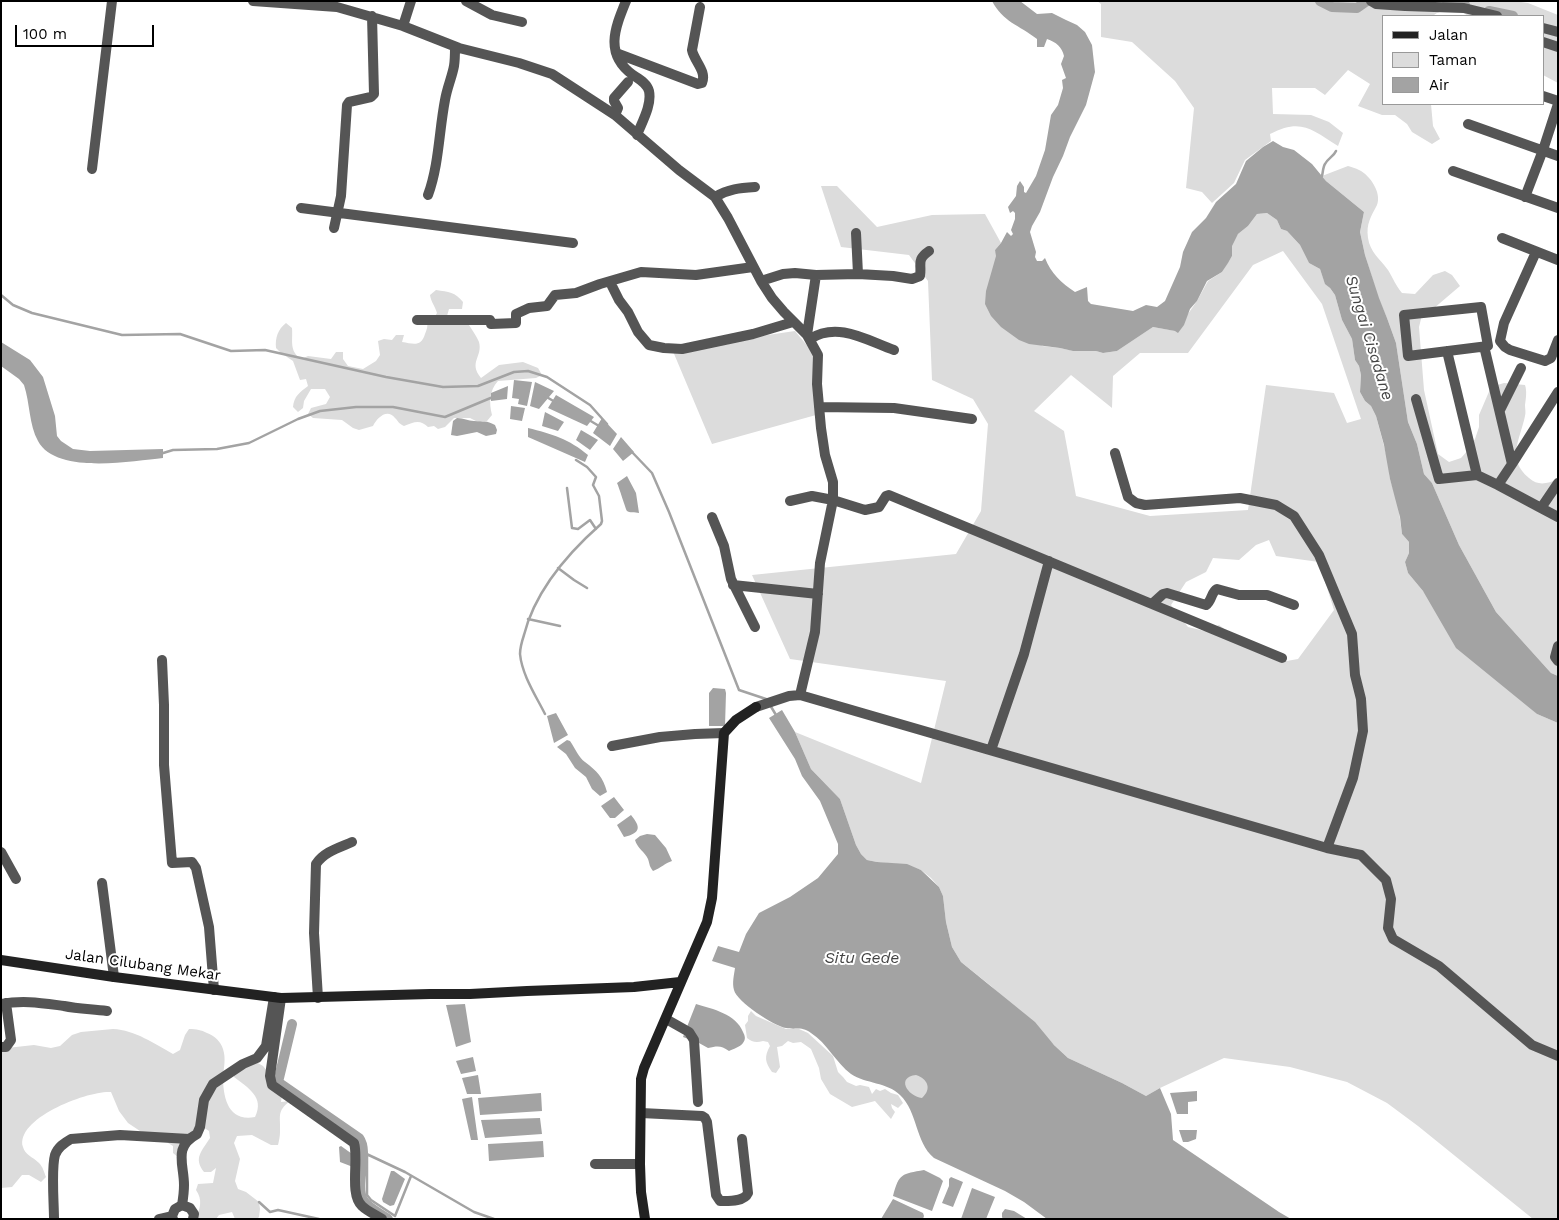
<!DOCTYPE html>
<html>
<head>
<meta charset="utf-8">
<style>
	body { margin:0 }
	#map { position:relative; width:1559px; height:1220px; overflow:hidden; background:#fff; font-family:"Work Sans",sans-serif }
	canvas { display:block }
	.frame { position:absolute; inset:0; border:2px solid #000; pointer-events:none }
	.legend { position:absolute; left:1382px; top:15px; width:162px; height:90px; box-sizing:border-box; background:#fff; border:1px solid #999; margin:0; padding:6px 9px; list-style:none; font-size:15px; color:#000 }
	.legend li { display:flex; align-items:center; gap:10px; height:25px }
	.legend b { width:25px; border:1px solid #999 }
	.scale { position:absolute; left:15px; top:25px; width:139px; height:22px; box-sizing:border-box; border:2px solid #000; border-top:0; padding-left:6px; font-size:15px; line-height:18px; white-space:nowrap; color:#000; -webkit-text-stroke:4px #fff; paint-order:stroke }
</style>
</head>
<body>
<div id="map">
<canvas width="1559" height="1220"></canvas>
<div class="frame"></div>
<ul class="legend">
<li><b style="height:6px;background:#222"></b>Jalan</li>
<li><b style="height:14px;background:#dcdcdc"></b>Taman</li>
<li><b style="height:14px;background:#a3a3a3"></b>Air</li>
</ul>
<div class="scale">100 m</div>
</div>
<script>
const ctx = document.querySelector('canvas').getContext('2d');
ctx.lineJoin = 'round';
function fillPath(path, color) { ctx.fillStyle = color; ctx.fill(path, 'evenodd'); }
function stroke(path, color, width, dash) { ctx.strokeStyle = color; ctx.lineWidth = width; ctx.lineCap = dash ? 'butt' : 'round'; ctx.setLineDash(dash || []); ctx.stroke(path); }
function drawText(font, color, halo, rows, align = 'center') {
  ctx.font = font + ' "Work Sans",sans-serif'; ctx.lineWidth = 4; ctx.setLineDash([]); ctx.textBaseline = 'middle'; ctx.strokeStyle = halo; ctx.fillStyle = color; for (const [text, x, y, turn = 0] of rows) {
    ctx.save(); ctx.translate(x, y); ctx.rotate((+turn || 0) * Math.PI / 180); ctx.textAlign = isNaN(turn) ? turn : align; if (halo) ctx.strokeText(text, 0, 0); ctx.fillText(text, 0, 0); ctx.restore();
  }
}
const green = new Path2D(`
	M1097,1h417l14,2 30,12v68l-15,-8v-59h-75c-9,-7 -26,-8 -35,0h-50v88h48l2,22 7,13 -8,5 -20,-12 -5,-8 -12,-9h-13l-24,-9 12,-22 -22,-14 -23,25 -10,-7h-43l1,26 38,1 18,7 14,11 -5,13c-27,-17 -37,-28 -68,-12l1,7 -26,19 -11,23 -22,20 -10,-11 -16,-4 8,-80 -19,-27 -43,-39 -31,-5v-33z
	M1348,166c3,1 8,2 11,4 11,5 23,23 18,35 -6,12 -11,18 -9,33 2,14 12,21 20,32 5,8 8,16 14,23l13,1 18,-19 12,-4 7,4 8,11 -27,23 -11,6 -3,12 5,63 14,64 11,8 12,-4 8,-9 6,-10 4,-12v-12l12,-28 13,-4 21,2c2,6 1,13 0,20 0,4 1,7 0,11 -5,24 -19,43 4,62 9,8 18,6 29,1v197l-7,-3 -55,-61 -37,-67 -27,-62 -8,-9 -7,-30 -9,-22 -12,-79 -9,-25 -9,-21 -13,-42 -5,-23 4,-20 -38,-31 -4,-5z
	M821,186h16l40,41 55,-12 53,-1 16,29 -6,7 47,96 18,2 14,3h22l7,2 14,-2 36,-24 23,4 21,-30 11,-20 14,-9 10,-16 -1,-10 7,-12 10,-8 9,-12 10,-1 10,7 4,9 6,2 13,14 9,18 11,6 4,11 11,15 7,25 10,19 3,21 4,6 2,9 -1,17 5,9 6,5 5,10 12,45 2,18 8,26 4,29 7,8v11l-4,9 3,11 15,18 114,123 21,9v496h-25l-115,-93 -31,-23 -40,-21 -57,-15 -66,-9 -64,30 -14,8 -24,-13 -54,-25 -77,-72 -30,-24 -9,-15 -6,-25 -3,-26 -4,-9 -8,-9 -10,-8 -14,-5 -30,-3 -10,-2 -6,-6 -5,-9 -16,-46 -29,-30 -16,-37 126,51 25,-102 -156,-22 -38,-84 204,-21 25,-43 7,-87 -15,-25 -41,-19 -4,-99 -19,-26 -68,-8zM1283,251l39,53 39,115 -14,4 -13,-30 -68,-8 -18,125 -98,6 -74,-20 -12,-65 -30,-20 37,-36 41,33 1,-32 27,-23h48l65,-88zM1269,540l7,16 43,6 15,48 -36,49 -17,3 -26,-11 -36,-26 -14,6 -17,-4 -17,-22 15,-23 20,-10 7,-14 26,2 17,-15z
	M436,290c13,2 19,2 27,12l-1,7h-13l-2,7 19,4c4,7 10,15 13,22 4,15 -11,20 2,36l18,-13 24,-3 15,6 4,7 -6,3 -38,3c-9,10 -9,22 -6,34l-5,6h-11l-6,-3h-16l-9,9 -7,2 -4,-3 -6,1c-8,-8 -14,-5 -24,-1 -6,-3 -5,-4 -9,-8 -8,-10 -18,0 -22,8l-14,4 -6,-2 -11,-8 -29,-2 -5,-4 3,-6 15,-4 4,-7 -5,-8h-14l-7,12 -1,7 -5,4 -5,-5c1,-11 7,-15 15,-21l-2,-7 -6,1 -7,-19 -12,-8 -5,-5c-1,-10 2,-19 10,-25l6,5c1,13 -3,23 9,31l7,-3 23,3 5,-7h7v7l5,7 15,3 13,-8 4,-6 -2,-14 6,-2 8,1 4,-5h8l-2,7c12,2 19,5 23,-8 2,-5 3,-8 2,-12l7,-4 3,-5c-2,-7 -6,-11 -7,-18z
	M795,331l20,24 1,60 -104,29 -40,-95z
	M751,1011l5,5 30,13h13l9,4 25,23 5,16 5,5 4,5 9,4 4,-1 9,2 3,7 4,-5 4,2 5,-2 6,4 7,2 5,8 -5,5 -7,-4 1,4 3,4 -4,7 -16,-18 -23,6 -22,-13 -9,-15 -2,-11 -8,-19 -10,-7 -8,1 -5,-2 -6,5 -5,1 3,20 -4,6 -4,-1c-7,-10 -8,-15 -2,-26l-2,-4 -5,-1c-7,2 -11,1 -16,-3l-2,-13 3,-4v-5z
	M113,1029c22,1 42,15 60,25l7,-4 5,-15 4,-6c8,0 12,1 18,4 8,3 14,9 16,16 3,9 1,18 0,27 0,22 5,46 32,41 10,-20 -7,-29 -21,-40v-7l22,-8 7,4 5,6 11,5 -1,5 5,7 -2,13 9,-1c-14,11 -9,15 -10,31 0,4 -1,9 -2,13h-7l-19,-10 -15,1 -3,7 6,16 -5,22 3,8 8,3 13,10 1,7 -1,8 -2,2h-22l-3,-7 -13,3 -3,4h-20c4,-11 7,-19 0,-29l2,-6 15,-1 3,-15 -5,4h-7c-11,-14 -2,-21 6,-34l-1,-7 -6,-4 -24,31 -6,-5v-7l-13,-8 -20,-7 -12,-8 -9,-12 -8,-19c-22,-2 -96,26 -88,55 2,8 10,10 16,16 4,4 5,9 7,14l-5,5 -12,-7h-7l-10,12 -11,1v-141l6,1 27,-3 17,3 9,-2 12,-11 9,-3z
	M928,1069l1,42 -27,-25 6,-13z`);
const water = new Path2D(`
	M992,1h28l17,13 15,-1 14,7 11,5 8,7 7,13 3,27 -9,33 -16,32 -7,19 -10,21 -13,35 -8,14 -2,6 6,20 -1,5 2,4h5l3,-3c6,15 16,25 30,34l12,-5 1,14 3,3 42,7 13,-6 11,2 8,-6 15,-34 3,-15 9,-20 14,-14 10,-16 20,-18 10,-23 17,-14 10,-6 10,6 11,3 18,14 14,17 38,31 -4,20 5,23 14,43 8,20 9,25 12,79 9,22 7,30 8,9 27,62 37,67 55,61 7,3v47l-21,-9 -81,-66 -33,-57 -15,-18 -3,-11 4,-9v-11l-7,-8 -2,-17 -10,-38 -6,-34 -8,-29 -5,-10 -6,-5 -5,-9 1,-17 -2,-9 -4,-6 -3,-21 -10,-19 -7,-25 -5,-7 -5,-4 -5,-15 -11,-6 -9,-18 -13,-14 -6,-2 -4,-9 -10,-7 -10,1 -9,12 -10,8 -6,12v10l-4,7 -6,9 -15,9 -10,20 -7,8 -6,16 -6,8 -3,-2 -22,-4 -36,24 -14,2 -7,-2h-23l-13,-3 -31,-4 -10,-4 -18,-13 -10,-11 -6,-12 1,-13 10,-35 -1,-6 6,-7 6,-11 4,4 2,-2 -2,-4 4,-11v-6l-2,-2 -3,2 -2,-6 8,-11 1,-10 3,-5 4,6v5l2,1 10,-17 9,-26 6,-35 7,-10 5,-17 -1,-8 4,-2 -5,-14 3,-8c-2,-9 -8,-14 -17,-17l-3,8h-7v-8c-18,-14 -34,-17 -45,-38z
	M1,342l29,18 13,17 12,39 2,20 4,5 12,8 17,2 73,-2v9c-31,3 -107,17 -125,-17 -9,-16 -8,-38 -14,-56l-5,-6 -18,-13z
	M514,380l18,2 -5,24 -9,-2 1,-5 -7,-1z
	M535,382l19,9 -15,18 -9,-3z
	M508,386l-1,13 -16,2v-8z
	M556,395l38,22 -7,9 -39,-18z
	M511,406l14,2 -3,13 -12,-2z
	M545,412l19,10 -6,9 -16,-5z
	M457,418c7,0 11,3 17,3 10,1 12,-1 21,4l2,5 -1,4 -10,2 -9,-4 -20,4 -6,-1 2,-14z
	M602,418l15,16 -7,12 -17,-13z
	M528,428c24,6 41,11 60,27l-3,7 -57,-25z
	M581,430l17,10 -8,10 -14,-10z
	M621,437l13,15 -11,9 -10,-12z
	M627,476l9,17 3,20c-4,-1 -10,0 -12,-2 -1,-1 -8,-24 -10,-28z
	M713,688l12,1 1,4 -1,33h-16v-33z
	M782,710l13,22 16,37 29,30 16,46 5,9 6,6 10,2 30,2 14,6 18,17 4,9 3,26 6,25 9,15 74,60 19,23 14,13 54,25 24,13 14,-8 11,26 2,26 106,72 12,7h-244l-23,-17 -19,-11 -71,-33c-19,-16 -16,-46 -34,-63 -13,-13 -34,-11 -49,-21 -15,-11 -24,-31 -40,-41 -10,-7 -15,-3 -25,-5 -12,-2 -49,-26 -52,-38 -2,-7 0,-15 1,-22l-23,-7 6,-15 21,6 7,-18 13,-21 31,-16 28,-19 20,-24v-10l-18,-43 -18,-25 -7,-17 -26,-41zM916,1075c12,4 16,14 6,23 -15,-2 -26,-21 -6,-23z
	M556,713l12,22 -14,8 -7,-27z
	M567,740l3,1c5,7 9,17 15,21 12,9 18,15 22,30l-7,4 -8,-7 -6,-12 -11,-9 -9,-14 -9,-7z
	M614,797l10,13 -9,8h-5l-9,-12z
	M631,815c10,12 10,18 -7,22l-7,-12z
	M647,834l8,1 11,13 6,13c-7,2 -11,7 -19,10 -4,-5 -3,-6 -5,-12 -3,-7 -11,-11 -13,-19l5,-4z
	M465,1004l6,38 -15,5 -10,-42z
	M696,1004c17,5 40,10 47,28 2,4 3,7 0,11 -3,4 -10,6 -14,8 -8,-6 -12,-5 -21,-3l-9,-5 -16,-6z
	M473,1057l3,14 -15,3 -5,-13z
	M478,1075l3,19h-14l-5,-16z
	M1197,1091v10l-9,1v12h-11l-7,-21z
	M541,1093l1,18 -62,4 -2,-17z
	M472,1097l6,43h-7l-9,-41z
	M540,1118l2,16 -57,4 -4,-18z
	M1179,1130h18l-1,9 -8,3h-5z
	M543,1141l1,16 -55,4 -1,-17z
	M341,1146l14,10 -2,11 -13,-5 -1,-15z
	M924,1170l16,8 3,3 -11,30 -39,-15c6,-23 9,-22 31,-26z
	M391,1171h3l11,8 -11,26 -4,1 -7,-4 -1,-3z
	M951,1177l12,5 -10,25 -11,-4 7,-17v-7z
	M972,1188l23,9 -9,22h-25z
	M893,1199l30,14 1,3 -1,3h-42z
	M1005,1209l9,2 13,8h-24l-1,-2v-4z`);
const stream = new Path2D(`
	M1322,176c1,-4 1,-9 3,-12 3,-6 9,-8 11,-13
	M1,295l12,10 19,8 90,22 58,-1 51,17 34,-1 121,27 57,10 35,-1 36,-14 14,-1 19,6 43,28 17,19
	M545,396l10,6
	M589,420l10,6
	M631,451l21,22 17,39 70,178 27,9 1,1
	M160,454l13,-4 44,-1 32,-6 49,-24 22,-8 36,-4h37l52,10 48,-20
	M567,488l5,40 6,1 12,-9 6,9
	M558,568l16,12 13,8
	M528,619l32,7
	M770,705l6,10
	M545,714c-9,-18 -23,-39 -25,-60 0,-6 2,-13 4,-19 11,-44 43,-81 77,-111l1,-3 -3,-25 -6,-11 3,-8 -9,-10 -11,-7
	M358,1150l47,22 69,40 20,7
	M367,1155v40l4,5 24,16 16,-40
	M259,1202l11,10 8,-2 41,9`);
const canal = new Path2D(`
	M1320,1l12,6 25,1 10,-7
	M1447,1l18,4
	M1489,11l24,5
	M292,1024l-14,58 81,56c11,15 -5,46 4,62 5,8 18,14 25,19`);
const street = new Path2D(`
	M253,1l84,6 66,19 56,22 60,15 33,11 63,41 64,55 36,27 13,21 33,63 11,17 12,14 23,23 11,20 -1,29 4,44 4,27 8,27v18l-13,63 -5,69 -15,63
	M466,1l26,14 30,7
	M626,1c-11,27 -22,53 7,74 6,4 14,8 16,16 3,14 -7,31 -12,44
	M1371,1l5,3 29,2 59,2 33,8
	M403,26l8,-25
	M1543,28l15,4
	M1543,42l15,5
	M616,53l82,31 4,-1c5,-12 -8,-22 -10,-33l8,-43
	M1543,96l15,5
	M615,115l3,-7 -4,-7v-3l14,-16
	M1468,124l90,32
	M92,169l20,-168
	M1453,171l105,37
	M428,195c11,-30 11,-64 17,-95 2,-12 7,-23 9,-34 1,-6 1,-13 1,-19
	M715,197c13,-8 25,-9 40,-10
	M1525,197l18,-47 15,-46
	M301,208l272,35
	M334,228l7,-32 6,-91 2,-3 22,-5 3,-3 -2,-78
	M856,233l2,41
	M1502,238l56,22
	M1536,252l-32,71 -4,18 5,6 5,3 35,11 6,-3 7,-18
	M761,281l22,-7 12,-1 21,2 42,-1 35,2 19,3 8,-3c2,-12 -4,-16 9,-25
	M610,282l9,18 9,12 10,20 11,13 15,3 18,1 71,-15 40,-12
	M1481,307l7,39 -80,10 -4,-41z
	M417,320h73l1,4 25,-1v-9l13,-6 18,-2 8,-11 21,-2 24,-9 41,-12 55,3 57,-8
	M807,335l9,-60
	M810,339c28,-18 58,2 84,11
	M1484,346l28,118 -14,21
	M1447,351l30,124 21,10 43,23
	M1416,399l23,80 38,-4
	M819,407l75,1 78,11
	M1500,410l21,-42
	M1115,453l13,44 8,6 9,2 95,-7 36,7 18,11 25,39 33,79 3,41 6,24 2,32 -10,47 -26,70
	M1512,464l46,-72
	M1558,483l-17,25 17,9
	M790,501l22,-5 21,4 32,10 14,-3 7,-11 3,-1 393,163
	M712,517l12,29 7,33 24,48
	M733,585l85,9
	M1152,604l11,-10 4,-1 39,12c6,-4 5,-13 11,-16l22,6h28l27,10
	M1558,646l-3,11 3,4
	M162,660l2,45v60l8,98 20,-1 4,6 13,59 5,63
	M756,707l33,-11 11,-1 527,153 34,7 25,25 5,19 -3,29 5,11 46,27 93,79 26,11
	M612,746l48,-9 35,-3 29,-1
	M991,750l33,-96 25,-93
	M1,852l15,27
	M102,883l12,94
	M281,998l-11,78 2,9 82,58c5,16 -5,51 8,63 5,5 14,9 20,13
	M318,998l-4,-65 2,-69c8,-12 22,-16 36,-22
	M1,1004c23,-4 40,-1 63,2 14,3 28,3 43,5
	M666,1019l23,13 5,8 4,62
	M1,1047h5l5,-7 -5,-37
	M641,1113l61,3 3,2 2,4 9,73 4,6c9,0 24,1 28,-8l-6,-54
	M595,1164h45
	M182,1205c1,-6 2,-13 2,-20 0,-21 -11,-38 13,-51l3,-7 4,-27 9,-16 30,-20 14,-6 9,-12 8,-49
	M54,1219c0,-16 -3,-50 1,-64 3,-8 9,-12 16,-16l49,-4 69,4
	M159,1219l13,-3
	M173,1219l-1,-3 3,-7 7,-4 8,3 4,6 -1,5`);
const secondary = new Path2D(`
	M1,960l113,17 167,21 149,-4h40l57,-3 107,-4 46,-5
	M645,1219l-4,-27 -1,-28 1,-85 3,-11 63,-146 5,-24 12,-165 12,-13 20,-13`);
const streetNames = [
	["Jalan Cilubang Mekar",143,965,8]
];
const waterNames = [
	["Sungai Cisadane",1369,338,73],
	["Situ Gede",862,958]
];
fillPath(green, '#dcdcdc');
fillPath(water, '#a3a3a3');
stroke(stream, '#a3a3a3', 2.5);
stroke(canal, '#a3a3a3', 10);
stroke(street, '#555', 10);
stroke(secondary, '#222', 10);
drawText('15px', '#000', '#fff', streetNames);
drawText('italic 16px', '#444', '#fff', waterNames);
</script>
</body>
</html>
